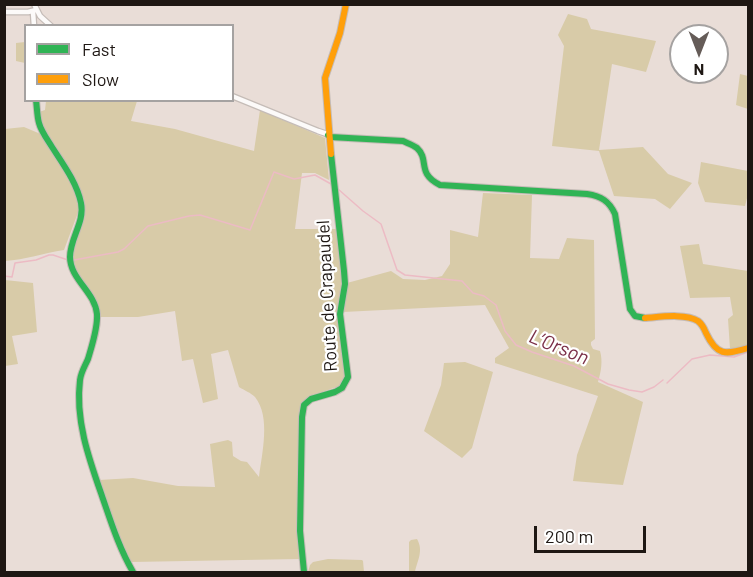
<!DOCTYPE html>
<html>
<head>
<meta charset="utf-8">
<style>
	body { margin:0 }
	#map { position:relative; width:753px; height:577px; overflow:hidden; background:#e9ddd7; font-family:Barlow,sans-serif }
	canvas { display:block }
	.frame { position:absolute; inset:0; border:6px solid #1e1713; pointer-events:none }
	.legend { position:absolute; left:24px; top:24px; width:210px; height:78px; box-sizing:border-box; background:#fff; border:2px solid #a5a2a1; margin:0; padding:8px 10px; list-style:none; font-size:18px; color:#1e1713 }
	.legend li { display:flex; align-items:center; gap:12px; height:30px }
	.legend b { width:30px; border:2px solid #a5a2a1 }
	.north { position:absolute; left:669px; top:24px; width:60px; height:60px; box-sizing:border-box; background:#fff; border:2px solid #a5a2a1; border-radius:50%; rotate:180deg; font-size:16px; font-weight:700; line-height:24px; text-align:center; color:#1e1713 }
	.north::after { content:''; display:block; margin:auto; width:21px; height:27px; background:#655c58; clip-path:polygon(50% 0,100% 100%,50% 72%,0 100%) }
	.scale { position:absolute; left:534px; top:526px; width:112px; height:27px; box-sizing:border-box; border:3px solid #1e1713; border-top:0; padding-left:8px; font-size:18px; line-height:21px; white-space:nowrap; color:#1e1713; -webkit-text-stroke:4px #fff; paint-order:stroke }
</style>
</head>
<body>
<div id="map">
<canvas width="753" height="577"></canvas>
<div class="frame"></div>
<ul class="legend">
<li><b style="height:8px;background:#30b455"></b>Fast</li>
<li><b style="height:8px;background:#ff9f0a"></b>Slow</li>
</ul>
<div class="north">N</div>
<div class="scale">200 m</div>
</div>
<script>
const ctx = document.querySelector('canvas').getContext('2d');
ctx.lineJoin = 'round';
function fillPath(path, color) { ctx.fillStyle = color; ctx.fill(path, 'evenodd'); }
function stroke(path, color, width, dash) { ctx.strokeStyle = color; ctx.lineWidth = width; ctx.lineCap = dash ? 'butt' : 'round'; ctx.setLineDash(dash || []); ctx.stroke(path); }
function drawText(font, color, halo, rows, align = 'center') {
  ctx.font = font + ' Barlow,sans-serif'; ctx.lineWidth = 4.5; ctx.setLineDash([]); ctx.textBaseline = 'middle'; ctx.strokeStyle = halo; ctx.fillStyle = color; for (const [text, x, y, turn = 0] of rows) {
    ctx.save(); ctx.translate(x, y); ctx.rotate((+turn || 0) * Math.PI / 180); ctx.textAlign = isNaN(turn) ? turn : align; if (halo) ctx.strokeText(text, 0, 0); ctx.fillText(text, 0, 0); ctx.restore();
  }
}
const green = new Path2D(`
	M568,14l19,5 4,10 65,12 -10,31 -34,-8 -13,86 44,-3 25,27 24,9 -22,26 -15,-10 -41,-3 -15,-45 -47,-5 12,-100 -6,-11z
	M25,42v21l-9,-2v-18z
	M740,74l8,2v33l-12,-4z
	M46,101h91l-6,20 44,8 79,22 6,-41 65,28 4,42 -14,-7h-13l-7,56h42l5,56 -1,11 -3,10v10l7,60 -6,10 -30,11 -7,9 -4,135 1,18 -168,3 -11,-20 -21,-62 34,-2 45,8 37,1 -5,-43 18,-4 4,2 1,14 8,5 6,1 12,15c3,-24 12,-60 -4,-80 -4,-4 -11,-7 -16,-10l-11,-37 -17,4 7,45 -15,4 -10,-44 -11,2 -7,-50 -37,6h-38c-8,-19 -28,-41 -27,-62 0,-18 16,-36 10,-53 -3,-10 -7,-21 -12,-30 -12,-19 -28,-37 -32,-60l6,-2z
	M24,127l19,8 30,50 6,18v7l-15,40c-20,3 -39,10 -59,11v-132z
	M701,162l47,9v23l-3,12 -40,-4 -7,-19z
	M483,193l49,2 -2,63 29,1 8,-21 27,2 1,99 -4,3v3l2,4 7,2c3,10 1,21 -2,31l45,20 -20,83 -50,-4 4,-26 21,-59 -103,-33v-5l14,-10 -24,-43 -142,7 4,-29 44,-12 12,8 22,1 17,-4 8,-12v-34l28,7z
	M699,244l4,20 45,7v74l-18,4 -2,-30 5,-4 -3,-18 -40,1 -10,-52z
	M5,280l28,3 4,49 -25,4 6,28 -13,2z
	M465,362l28,10 -21,76 -10,10 -38,-27 17,-46 3,-22z
	M417,539c7,12 0,22 -2,33h-6v-30l2,-2z
	M328,559l34,1 1,1 1,11h-56l2,-7 3,-3z`);
const stream = new Path2D(`
	M338,189l25,22 18,13 16,46 8,5 57,6 11,12 11,3 12,9 9,26 11,14 16,7 42,14 34,18 21,6 13,2 12,-5 9,-7
	M74,260l44,-8 6,-3 24,-23 41,-10 11,-1 50,15 24,-58 20,7 21,-4 16,9
	M4,276l8,1 3,-14 21,-3 13,-5h4l15,5
	M667,383l25,-24 18,-4 24,2 14,-5`);
const street = new Path2D(`
	M34,4l6,12 11,10
	M4,12h24l8,-2
	M33,12l1,14
	M232,96l86,35 9,3 1,1`);
const fast = new Path2D(`
	M36,100c1,7 1,16 3,23 2,8 8,16 13,24 11,17 25,36 29,56 4,19 -11,35 -11,54 0,22 25,35 27,57 1,14 -5,31 -9,45 -3,7 -7,13 -8,21 -5,40 9,79 22,116 9,26 17,52 31,76
	M328,135l2,2 73,4c4,2 10,4 14,7 13,12 -1,25 23,37l147,9c14,2 22,7 28,20l15,95 5,7 10,2
	M304,572l-4,-41 2,-114 2,-12 7,-6 24,-7 7,-4 6,-11 -8,-63 5,-30 -1,-13 -13,-117`);
const slow = new Path2D(`
	M331,154l-6,-76 15,-45 6,-29
	M645,318c14,-1 41,-5 53,3 4,3 6,7 8,12 11,23 19,22 42,15`);
const streetNames = [
	["Route de Crapaudel",327,296,-93]
];
const waterNames = [
	["L’Orson",559,347,22]
];
fillPath(green, '#d8cba8');
stroke(stream, '#ecbbc4', 1.5);
stroke(street, '#c5bcb7', 7);
stroke(fast, '#c5bcb7', 8);
stroke(slow, '#c5bcb7', 8);
stroke(street, '#fcfaf9', 4.5);
stroke(fast, '#30b455', 6);
stroke(slow, '#ff9f0a', 6);
drawText('18px', '#1e1713', '#fff', streetNames);
drawText('italic 20px', '#7b2f48', '#fff', waterNames);
</script>
</body>
</html>
